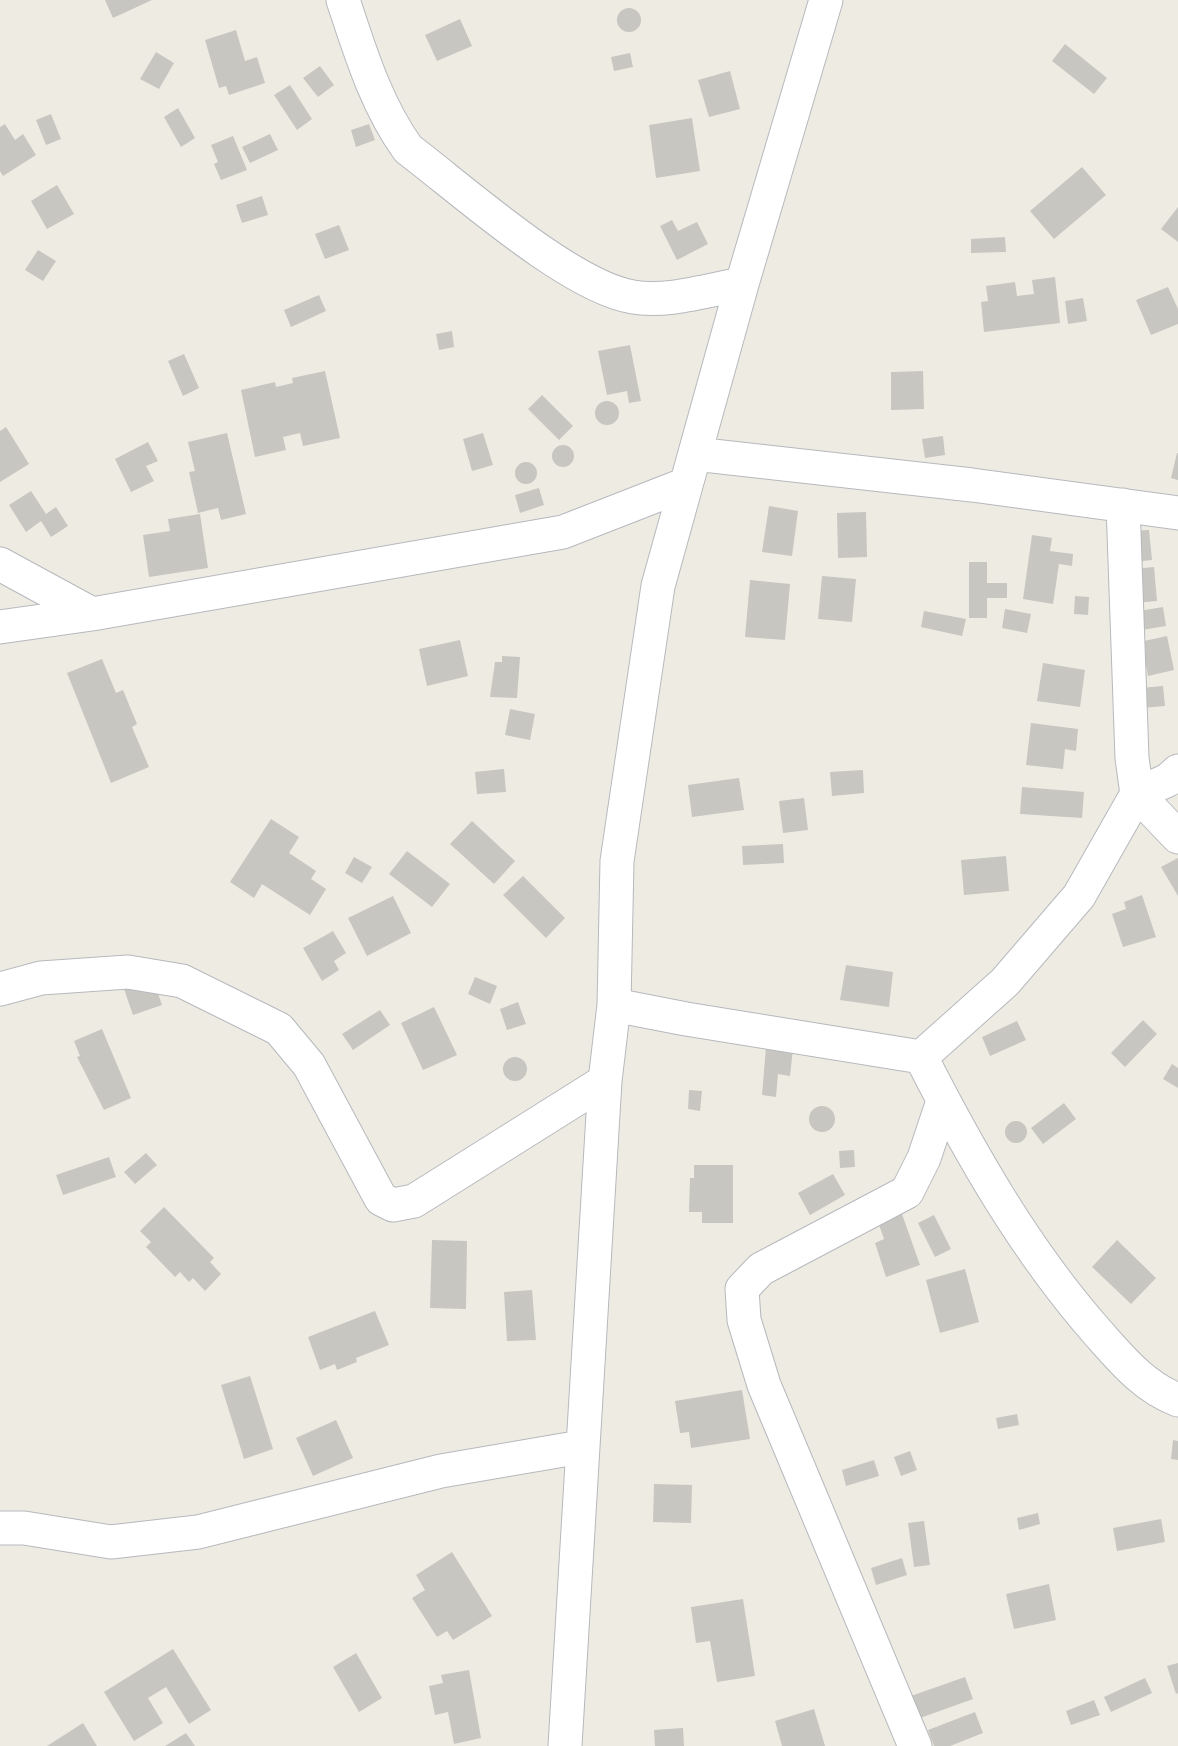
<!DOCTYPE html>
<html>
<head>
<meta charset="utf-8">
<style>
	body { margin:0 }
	canvas { display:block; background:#eeebe3 }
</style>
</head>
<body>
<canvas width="1178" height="1746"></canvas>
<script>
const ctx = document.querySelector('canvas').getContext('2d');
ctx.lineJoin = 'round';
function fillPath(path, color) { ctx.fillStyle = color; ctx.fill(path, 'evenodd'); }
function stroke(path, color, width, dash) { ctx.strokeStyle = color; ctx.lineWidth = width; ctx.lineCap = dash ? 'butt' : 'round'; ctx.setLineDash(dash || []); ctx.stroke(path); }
const building = new Path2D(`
	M105,0h47l-39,18z
	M617 20a12 12 0 1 1 24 0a12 12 0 1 1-24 0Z
	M460,19l12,27 -35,15 -12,-26z
	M236,30l9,31 12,-4 8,26 -36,12 -3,-9 -7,2 -14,-48z
	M1065,44l42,34 -13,16 -42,-33z
	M156,52l18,11 -15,26 -19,-10z
	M630,53l3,14 -19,4 -3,-14z
	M320,66l14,19 -16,12 -15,-19z
	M730,71l10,38 -31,8 -11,-37z
	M290,85l22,34 -15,11 -23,-35z
	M178,108l17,30 -14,9 -17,-30z
	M51,114l10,25 -15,6 -10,-25z
	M692,118l8,53 -44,7 -7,-53z
	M5,124l10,16 8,-6 13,21 -33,21 -3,-5v-44z
	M369,124l6,16 -19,7 -5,-17z
	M270,134l8,16 -28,13 -8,-16z
	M233,136l14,34 -26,10 -7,-16 4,-2 -7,-17z
	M1082,167l24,28 -52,44 -24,-28z
	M57,185l17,29 -27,15 -16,-28z
	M262,196l6,19 -26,8 -6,-18z
	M1178,207v35l-17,-13z
	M672,220l6,11 19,-9 11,22 -31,16 -17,-34z
	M339,225l10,25 -24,9 -10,-25z
	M1005,237l1,15 -35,1v-14z
	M38,250l18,11 -13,20 -18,-11z
	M1055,277l5,46 -76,9 -3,-30 7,-1 -2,-15 29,-4 2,14 17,-2 -2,-14z
	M1168,287l10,22v15l-27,11 -15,-35z
	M319,295l7,16 -35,16 -7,-17z
	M1083,298l4,23 -19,3 -3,-23z
	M452,331l2,16 -15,3 -3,-16z
	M630,345l11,56 -12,2 -2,-12 -20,4 -9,-44z
	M184,354l15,34 -16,8 -15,-35z
	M325,371l15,67 -37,8 -3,-13 -17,4 3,13 -31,7 -14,-67 34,-8 1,5 17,-4 -1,-5z
	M923,371l1,38 -33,1v-38z
	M542,395l31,31 -14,14 -31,-31z
	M595 413a12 12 0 1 1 24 0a12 12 0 1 1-24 0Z
	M6,427l23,37 -29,18v-51z
	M227,433l19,81 -25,6 -3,-12 -20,5 -9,-41 6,-1 -7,-29z
	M483,433l10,32 -21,6 -9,-32z
	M943,436l2,19 -20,3 -3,-19z
	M148,442l10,19 -12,5 8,15 -23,11 -16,-33z
	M552 456a11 11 0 1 1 22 0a11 11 0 1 1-22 0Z
	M1177,453h1v27l-7,-2z
	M515 473a11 11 0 1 1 22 0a11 11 0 1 1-22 0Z
	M539,488l5,17 -24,8 -5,-18z
	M31,491l15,23 10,-7 12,19 -17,11 -10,-16 -15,11 -17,-27z
	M769,506l29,5 -6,45 -30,-4z
	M866,512l1,45 -29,1 -1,-45z
	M200,514l8,54 -59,9 -6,-42 27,-4 -2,-12z
	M1149,530l3,30 -18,2 -3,-31z
	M1032,535l20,3 -2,13 23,3 -1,12 -13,-2 -6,40 -30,-5z
	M969,562h18v21h20v15h-20v20h-18z
	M1154,567l3,34 -21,2 -3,-34z
	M822,576l34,3 -4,43 -34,-3z
	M750,580l40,4 -5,56 -40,-3z
	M1075,596l14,1 -1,18 -14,-1z
	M1163,607l3,19 -24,4 -3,-19z
	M1005,609l26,5 -4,19 -25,-5z
	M924,611l42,8 -4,17 -41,-9z
	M1167,636l7,34 -26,6 -2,-11 -6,1 -3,-13 9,-2 -2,-10z
	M460,640l8,36 -41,10 -8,-37z
	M502,656l18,1 -3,41 -27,-1 5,-35h7z
	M102,659l14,34 7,-3 14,34 -5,3 17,40 -38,16 -44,-110z
	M1043,663l42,7 -5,37 -43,-6z
	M1163,686l2,20 -23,2 -2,-20z
	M510,709l25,5 -5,26 -25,-5z
	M1031,723l47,6 -2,22 -11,-2 -2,20 -37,-4z
	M504,769l2,23 -29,2 -2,-22z
	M863,770l1,23 -32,3 -2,-24z
	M739,778l5,32 -52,7 -4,-32z
	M1022,787l62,5 -2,26 -62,-4z
	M804,798l4,32 -25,3 -4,-32z
	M271,819l28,18 -10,16 27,18 -5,8 15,10 -16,26 -48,-31 -8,14 -24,-16z
	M472,821l43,40 -21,23 -44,-40z
	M783,844l1,19 -41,2 -1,-19z
	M407,851l43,33 -18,23 -43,-33z
	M1006,856l3,35 -45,4 -3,-35z
	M354,857l18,10 -10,16 -17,-10z
	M1178,858v38l-17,-29z
	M523,876l42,42 -19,20 -43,-43z
	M1142,895l14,42 -33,10 -11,-33 14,-5 -2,-7z
	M393,896l18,37 -44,23 -19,-38z
	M333,931l13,22 -12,8 5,9 -17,11 -19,-33z
	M846,965l47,7 -4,35 -49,-7z
	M475,977l22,9 -7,18 -22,-10z
	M153,979l9,26 -29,10 -9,-26z
	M518,1002l8,22 -19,6 -7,-21z
	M434,1007l23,48 -34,15 -22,-47z
	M380,1010l10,15 -37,25 -11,-16z
	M1143,1020l14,14 -32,33 -14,-14z
	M1017,1021l9,19 -36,16 -8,-19z
	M102,1029l29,69 -27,12 -27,-53 3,-1 -6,-15z
	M766,1047l27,2 -3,27 -12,-2 -2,23 -14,-2z
	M503 1069a12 12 0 1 1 24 0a12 12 0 1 1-24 0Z
	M1172,1064l6,4v20l-15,-9z
	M689,1090l13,1 -2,20 -12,-2z
	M1064,1103l12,16 -33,25 -12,-16z
	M809 1119a13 13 0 1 1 26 0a13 13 0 1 1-26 0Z
	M1005 1132a11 11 0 1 1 22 0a11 11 0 1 1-22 0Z
	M854,1150l1,17 -15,1 -1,-17z
	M146,1153l11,12 -22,19 -11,-12z
	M109,1157l7,20 -53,18 -7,-20z
	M694,1165h39v58h-31v-11h-13l1,-34h4z
	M833,1174l12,21 -35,20 -12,-22z
	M164,1207l50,51 -4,4 11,12 -16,17 -12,-13 -4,4 -9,-10 -5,5 -29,-30 5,-5 -11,-11z
	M902,1214l18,51 -34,12 -11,-34 9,-4 -6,-17z
	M934,1215l17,34 -16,8 -17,-34z
	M432,1240l35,1 -1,68 -36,-1z
	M1117,1240l39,38 -25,26 -39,-37z
	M965,1269l14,53 -39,11 -14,-53z
	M532,1290l4,50 -29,1 -3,-49z
	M375,1311l14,34 -33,13 1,4 -20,8 -2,-6 -15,6 -12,-33z
	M250,1376l23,73 -29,10 -23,-74z
	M742,1390l8,49 -59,9 -2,-16 -9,1 -5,-32z
	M1017,1414l2,11 -21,4 -2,-11z
	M336,1420l17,38 -40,18 -17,-38z
	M1173,1440l5,1v19l-7,-1z
	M910,1451l7,19 -16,6 -7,-19z
	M874,1460l5,16 -33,10 -4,-16z
	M654,1484l38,1 -1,38 -38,-1z
	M1038,1513l2,11 -21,6 -2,-12z
	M1161,1519l4,23 -48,9 -4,-23z
	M924,1521l6,44 -16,2 -6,-44z
	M452,1552l40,64 -39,24 -6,-9 -10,6 -25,-39 13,-8 -9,-15z
	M902,1558l5,17 -31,10 -5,-17z
	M1049,1584l7,36 -42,9 -8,-35z
	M743,1599l12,77 -38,6 -7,-41 -14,2 -5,-36z
	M173,1649l38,61 -22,14 -23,-37 -18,11 15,25 -29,18 -30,-49z
	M356,1653l26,45 -23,14 -26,-45z
	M1178,1663v30l-2,1 -9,-28z
	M469,1670l12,68 -27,6 -6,-32 -13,3 -6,-29 14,-3 -2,-8z
	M965,1677l8,22 -53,19 -9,-22z
	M1145,1678l7,15 -41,19 -7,-15z
	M1094,1700l6,15 -29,10 -5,-14z
	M814,1709l11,37h-43l-7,-25z
	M975,1712l8,21 -33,13h-16l-6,-16z
	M83,1723l14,23h-50z
	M683,1728l1,18h-29l-1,-16z
	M186,1733l9,13h-30z`);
const minor = new Path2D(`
	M343,0c17,51 33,105 65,149 53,40 162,138 225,148 34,6 75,-7 109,-13
	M695,454l277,31 206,28
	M0,564l92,50
	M0,627l92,-13 471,-82 123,-48
	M1178,771l-10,9 -31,14 41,43
	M0,989l41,-11 87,-6 54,9 97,48 30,36 72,134 12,6 21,-4 191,-120
	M614,1005l72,14 235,38 84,-75 74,-86 58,-102 -5,-36 -9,-253
	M921,1057c50,98 104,193 177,276 24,27 46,54 80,67
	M0,1528h24l87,14 87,-10 243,-61 140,-24
	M565,1746l40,-665 9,-76 3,-144 41,-275 84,-302 84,-284
	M915,1746l-151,-361 -20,-65 -2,-31 19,-20 146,-77 17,-34 19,-57`);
fillPath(building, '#c8c6c0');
stroke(minor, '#b6b9bd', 35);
stroke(minor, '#fff', 33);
</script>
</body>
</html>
